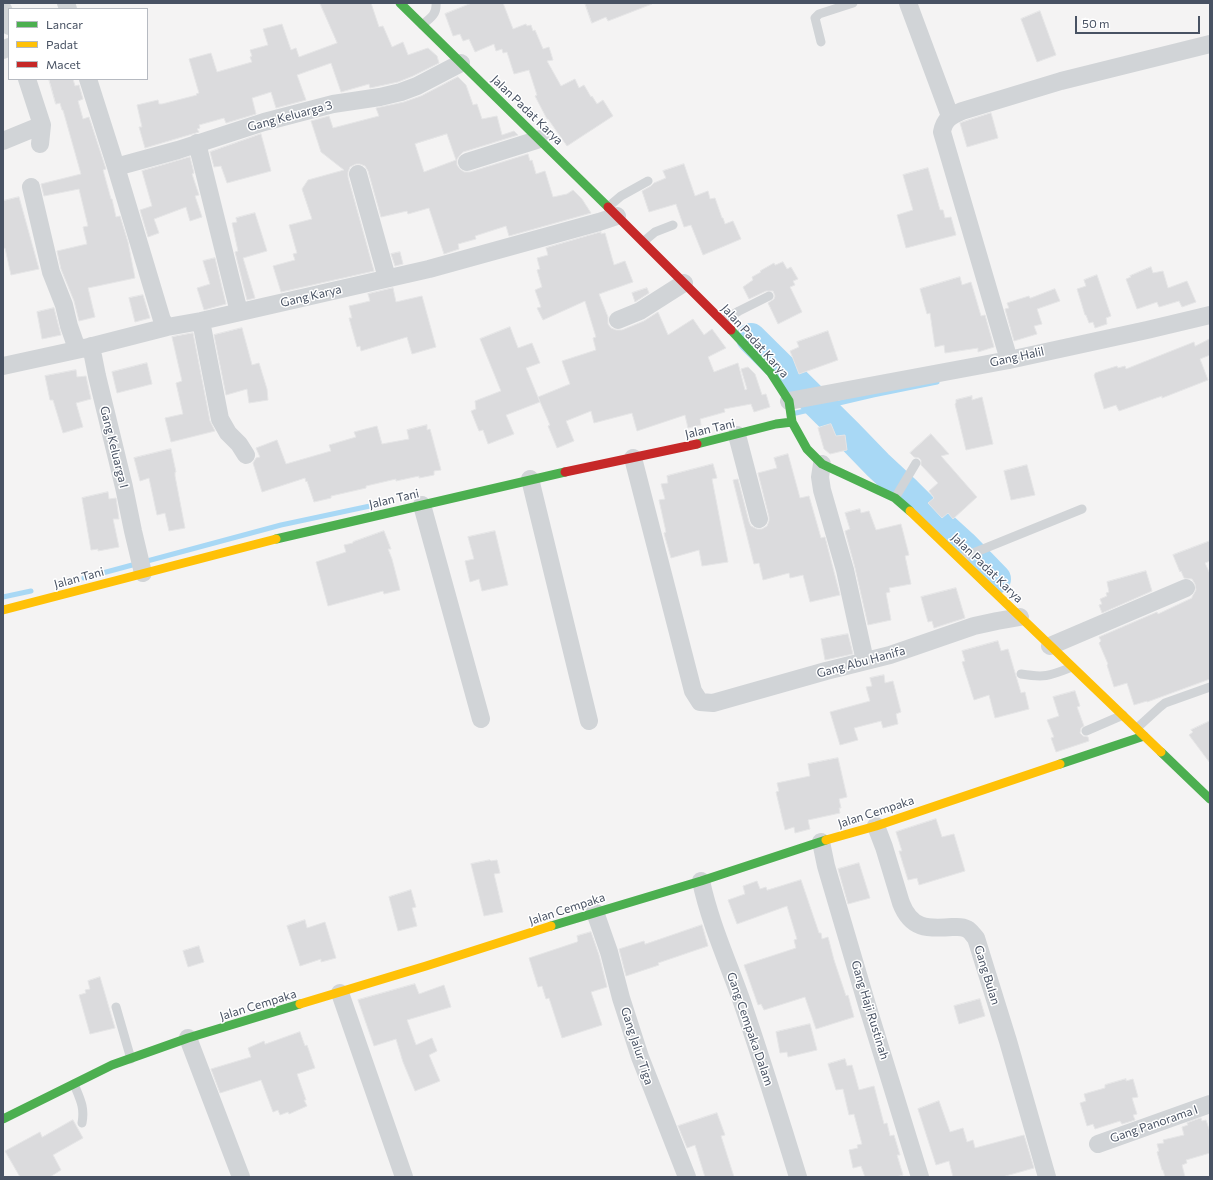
<!DOCTYPE html>
<html>
<head>
<meta charset="utf-8">
<style>
	body { margin:0 }
	#map { position:relative; width:1213px; height:1180px; overflow:hidden; background:#f4f3f3; font-family:Commissioner,sans-serif }
	canvas { display:block }
	.frame { position:absolute; inset:0; border:4px solid #485263; pointer-events:none }
	.legend { position:absolute; left:8px; top:8px; width:140px; height:72px; box-sizing:border-box; background:#fff; border:1px solid #b6bac1; margin:0; padding:5px 7px; list-style:none; font-size:12px; color:#485263 }
	.legend li { display:flex; align-items:center; gap:8px; height:20px }
	.legend b { width:20px; border:1px solid #b6bac1 }
	.scale { position:absolute; left:1075px; top:16px; width:125px; height:18px; box-sizing:border-box; border:2px solid #485263; border-top:0; padding-left:5px; font-size:12px; line-height:14px; white-space:nowrap; color:#485263; -webkit-text-stroke:3px #fff; paint-order:stroke }
</style>
</head>
<body>
<div id="map">
<canvas width="1213" height="1180"></canvas>
<div class="frame"></div>
<ul class="legend">
<li><b style="height:5px;background:#4caf50"></b>Lancar</li>
<li><b style="height:5px;background:#ffc107"></b>Padat</li>
<li><b style="height:5px;background:#c62828"></b>Macet</li>
</ul>
<div class="scale">50 m</div>
</div>
<script>
const ctx = document.querySelector('canvas').getContext('2d');
ctx.lineJoin = 'round';
function stroke(path, color, width, dash) { ctx.strokeStyle = color; ctx.lineWidth = width; ctx.lineCap = dash ? 'butt' : 'round'; ctx.setLineDash(dash || []); ctx.stroke(path); }
function fillPath(path, color) { ctx.fillStyle = color; ctx.fill(path, 'evenodd'); }
function drawText(font, color, halo, rows, align = 'center') {
  ctx.font = font + ' Commissioner,sans-serif'; ctx.lineWidth = 3; ctx.setLineDash([]); ctx.textBaseline = 'middle'; ctx.strokeStyle = halo; ctx.fillStyle = color; for (const [text, x, y, turn = 0] of rows) {
    ctx.save(); ctx.translate(x, y); ctx.rotate((+turn || 0) * Math.PI / 180); ctx.textAlign = isNaN(turn) ? turn : align; if (halo) ctx.strokeText(text, 0, 0); ctx.fillText(text, 0, 0); ctx.restore();
  }
}
const stream = new Path2D(`
	M796,413l77,-18 64,-13
	M84,578l197,-53 89,-19
	M3,597l28,-6`);
const river = new Path2D(`
	M751,338l97,96 30,31 29,27 23,23 33,30 33,34`);
const building = new Path2D(`
	M320,3h51l8,24 4,-1 9,21 11,-5 5,13 20,-7 9,8 2,7 -26,13 -15,6 -28,6 -1,-4 -28,8 -10,-29 -34,12 9,25 -30,8 -5,-16 -19,6 4,16 -30,9 -2,-5 -25,7 1,3 -3,1 2,3 -54,16 -6,-21h3l-5,-22 21,-5 1,4h3l35,-9 -1,-1 3,-1 -10,-34 22,-6 6,19 35,-10 -2,-5 2,-1 -2,-6 18,-5 -5,-16 19,-5 9,26 5,-2 3,9 38,-14z
	M472,3h31l10,26 13,-5 1,2 4,-1 2,6 2,-1 8,19 6,-2 4,13 -6,1 14,25 14,-7 4,9 5,-3 7,12 1,-1 5,8 6,-4 10,16 -46,30 -19,-27h-1l-12,-23 2,-1 -8,-25 -15,4 -7,-22 -4,1 -1,-4 -6,2 -2,-7 -19,8 -6,-13 -6,2 -3,-7 -7,2 -8,-22z
	M585,3h66l1,1 -44,17 -2,-4 -14,6z
	M1040,11l16,44 -19,7 -16,-43z
	M458,77l8,8 7,20 4,-1 5,15 15,-3 5,19 12,-4 4,4 -55,17 -3,3 -3,4v6l3,4 4,3h6l58,-18 2,7 2,-1 4,14 9,-3 8,26 14,-3 6,-4 9,9 9,14 -82,23 -3,-10 -31,10 1,3 -18,5 1,5 -15,5 -15,-46 -21,6 -1,-3 -26,6 -13,-46 -3,-5 -5,-2h-4l-6,3 -2,5v5l26,94 -93,21 -8,-26 22,-6 -2,-6 4,-1 -8,-28 23,-6 -10,-30 6,-9 36,-10 -23,-18 -10,-31 18,-5 4,12 46,-12 -3,-8 28,-6 17,-6zM447,134l9,26 -32,12 -9,-28z
	M49,79h24l2,7 4,-1 4,14 -5,2 5,18 6,-2 17,52 -3,1 8,29h1l4,18 4,-1 8,26 7,36 -47,10 7,29 -16,4 -5,-20 -13,-32 -4,-18 30,-7 -4,-17 5,-1 -9,-37 -35,7 -3,-12 40,-10 -18,-64h-1l-2,-7 -4,1z
	M991,113l7,25 -31,9 -7,-24z
	M261,134l10,37 -44,12 -6,-17 -7,1 -4,-15z
	M190,157l4,16 -2,1 7,21 -4,1 7,21 -12,4 -4,-14 -32,12 5,14 -11,4 -8,-27 12,-4 -10,-35z
	M684,164l11,32 13,-5 2,8 5,-1 7,20h1l2,6 8,-3 8,18 -38,16 -12,-30 -7,2 -8,-23 -27,8 -7,-21 9,-5 3,-3 12,-5 -3,-7z
	M928,168l12,42h3l2,8 6,-1 5,18 -50,13 -9,-33 16,-5 -10,-35z
	M19,197l20,72 -28,6 -6,-27 -2,1v-48z
	M255,213l12,38 -24,7 12,40 -8,2 -12,-48 3,-1 -6,-28 5,-1 -1,-4z
	M601,232v2l4,-1 9,32 11,-4 8,21 -34,12 9,23v7l3,4 5,2h6l22,-9 14,-9 10,23 25,-16 11,16 8,-6 14,19 -18,9 6,15 24,-9 7,27 2,-1 -6,-20 7,-2 7,7 7,21 4,-1 4,13 -16,5 -3,-8 -27,5 1,3 -25,7 1,6 -13,3 -3,-13 -48,16 -5,-18 -38,10 -3,-12 -25,10 8,20 -17,7 -9,-22 2,-1 -12,-28 32,-13 -8,-23 34,-11 -3,-12 3,-1 -11,-36 -42,19 -6,-12 4,-1 -6,-17 7,-3 -5,-17 3,-1 -3,-11 11,-3 -2,-7z
	M400,252l3,12 -8,2 -4,-12z
	M215,258l11,46 -22,6 -7,-22 13,-4 -7,-23z
	M783,262l4,7 4,-2 7,12 -5,2 2,4 -5,2 12,25 -24,12 -10,-21 6,-4 1,-3 -2,-5h-7l-17,8 -6,-12 10,-7 -1,-3 9,-5 -1,-1 14,-8 1,2z
	M1151,267l2,6 10,-2 5,17 19,-7 9,21 -14,5 -3,-6 -20,6 -2,-5 -20,7 -11,-30 5,-2 -1,-1z
	M1097,275l14,41 -5,2 1,6 -12,4 -2,-6 -4,1 -3,-8h-1l-8,-26 9,-3 -2,-6z
	M960,277l2,8 9,-3 10,34 4,-1 9,32 -16,5v-4l-33,5 -1,-8 -9,2 -5,-34 -3,1 -7,-25z
	M393,288l3,14 26,-6 14,51 -24,7 -5,-17 -46,14 -1,-5 -3,1 -8,-29h3l-3,-12 21,-5 -2,-7z
	M647,288l2,5 -14,9 -3,-9z
	M1055,289l5,12 -23,8 5,15 -8,2 3,8 -23,7 -9,-32 4,-1 -2,-5 22,-7 1,2z
	M143,295l7,23 -15,4 -6,-24z
	M54,308l7,27 -19,4 -5,-27z
	M510,327l8,21 14,-5 8,20 -14,5 14,34 -34,13 8,19 -26,10 -5,-14 -4,1 -8,-20 5,-2 -1,-8 26,-10 -21,-52z
	M242,328l10,37 7,-2 8,26 1,11 -19,3 -2,-14 -21,6 -12,-60z
	M828,331l10,29 -39,14 -9,-23 9,-4 -2,-5z
	M193,333l17,88 5,10 -44,11 -6,-24 18,-4 -7,-31 6,-2 -10,-44z
	M1210,339v16l-10,4 8,21 -46,18v-2l-43,15 -3,-6 -12,4 -10,-34 1,-1v-1l22,-7 1,2 7,-2 1,3 68,-27 1,4z
	M147,363l5,21 -35,9 -5,-21z
	M76,370l1,7 9,-1 5,23 -15,4 7,24 -20,6 -10,-33h-3l-5,-24z
	M972,396v4l10,-3 11,47 -27,6 -11,-46 1,-1v-3z
	M831,424l5,12 9,-1 2,15 -17,4 -6,-5 -6,-21z
	M427,425v5l3,-1 11,41 -7,1v4l-15,3v-2l-23,5v-2l-30,7v2l-35,8v2l-17,4 -7,-21 -1,1 -1,-4 -43,14 -9,-29 3,-5 4,-1 -4,-9 21,-8 9,24 45,-13 -2,-6 27,-8 -2,-5 23,-6 5,18 27,-5 -2,-9z
	M931,434l18,20 -8,2 36,41 -24,22 -5,-6 -6,5 -14,-15 6,-5 -5,-7 9,-8 -17,-18v-5l-2,-2 -5,-1 -4,-4z
	M171,449l5,23h-1v4l10,52 -16,3 -4,-18 -8,2 -8,-37 -9,3 -6,-23z
	M788,454l12,44 9,-2 12,42 4,-1 15,58 -30,7 -7,-27 -13,3 -1,-5 -26,7 -4,-17 -5,1 -21,-84 5,-1 11,43 2,4 6,3h5l5,-3 2,-5v-4l-11,-44 19,-5 -3,-10z
	M713,464l4,14 -5,1 16,83 -26,4 -3,-16 -28,8 -6,-21 -1,-4 2,-1 -7,-32 6,-1 -4,-15 7,-1 -1,-7z
	M1027,465l8,30 -24,5 -7,-29z
	M108,492l1,7 7,-1 3,21h-6l6,28 -21,4v-2l-7,1 -9,-52z
	M860,509l1,4 8,-2 7,19 25,-6 8,31 -4,1 6,28 -22,4 1,4 -4,1 5,27 -23,5 -13,-57 -10,-37 5,-2 -5,-16z
	M384,531l7,18h-3l4,10 8,31 -16,4 -1,-3 -55,15 -12,-44 30,-10 -2,-7 9,-2v-1z
	M495,531l13,54 -26,6 -3,-12 -9,3 -5,-21 9,-2 -6,-22z
	M1210,541v20l-5,2 5,11v105l-63,23v-1l-13,4 -7,-22 -13,4 -7,-22 1,-1 -9,-21 2,-2 -2,-4 58,-25 1,2 34,-16v-1l4,-7 -1,-6 -3,-5 -8,-1 -3,-7 -1,1 -7,-17z
	M1146,571l6,20 -50,22 -3,-8 3,-1 -2,-5 7,-3 -1,-3 3,-1 -2,-10z
	M956,588l9,30 -31,10 -2,-7 -4,1 -7,-25z
	M848,634l5,20 -28,6 -4,-21z
	M998,641l3,10 7,-2 13,44 4,-1 4,17 -34,9 -6,-23 -15,5 -12,-38 3,-1 -3,-10z
	M884,675l1,8 8,-2 8,31 -5,2 2,10 -15,4 -2,-7 -27,7 4,12 -18,5 -10,-33 40,-11 -4,-14 6,-1 -2,-8z
	M1075,691l5,15 -3,1 7,19 -3,2 -1,5 3,3 5,1 1,4 -33,11 -5,-14 3,-1 -7,-17 12,-4 -6,-19z
	M1210,721v42l-21,-28 4,-3 -2,-2z
	M838,758l9,39 -8,2 2,9h-2l1,5 -32,7 2,9 -15,4 -1,-6 -9,3 -9,-38 3,-1 -2,-8 33,-7 -2,-12z
	M936,819l6,18 12,-3 11,37 -46,14 -2,-7 -9,2 -9,-29h3l-6,-19z
	M490,860l1,1 6,-1 3,13 -6,1 9,38 -19,4 -13,-52z
	M859,863l11,35 -22,6 -10,-35z
	M801,880l18,53h2l1,6 6,-2 6,23 12,36 2,-1 6,22 -38,12 -11,-32 -41,13 -3,-6 -3,1 -14,-40 52,-17 -2,-8 3,-1 -10,-33 -50,18 -9,-24 17,-6 -2,-8 14,-5 3,8 6,-2 1,3z
	M411,890l5,17 -4,1 5,18 -19,5 -9,-34z
	M305,920l2,8 18,-6 11,36 -15,4v-3l-21,7 -13,-40z
	M702,925l6,21 -50,17 1,2 -33,11 -7,-27 25,-8 1,3z
	M591,932l8,23 8,32 -16,5 11,33 -40,13 -13,-40 -3,1 -4,-13 -4,1 -9,-29 48,-16 1,-1 -1,-5z
	M199,946l5,16 -16,5 -5,-16z
	M100,977l15,51 -25,6 -11,-39 7,-2 -1,-3 5,-1 -2,-8z
	M415,984l4,10 25,-9 7,22 -44,13 9,25 16,-7 5,13 -8,4 11,26 -25,10 -12,-29 -7,-23 -22,7 -16,-46z
	M980,999l5,17 -26,8 -5,-18z
	M810,1024l7,26 -29,7 -1,-5 -7,1 -4,-21z
	M300,1032l5,14 2,-1 8,23 -18,6 9,26h-2l3,6 -18,8 -1,-2 -8,3 -2,-5 -5,2 -12,-32 -41,13 -9,-24 40,-12 -3,-9 16,-7 1,3z
	M845,1059l2,7 5,-1 7,25 15,-4 10,38 3,-1 3,13 4,-1 6,20h-3l6,20 -7,2h-31l-4,-11 -8,2 -4,-18 9,-2 -1,-3 5,-1 -8,-30 -5,1 -6,-26 -7,1 -8,-26z
	M1126,1079v2l7,-2 5,18 -6,1 5,16 -4,1 2,5 -13,4 -2,-3 -25,8 -2,-5 -6,2 -7,-23 6,-2 -2,-7 21,-6v-3z
	M939,1101l11,31 13,-4 4,14 6,-2 2,8 49,-13 10,33 -32,9h-49l-4,-16 -13,4 -18,-56z
	M717,1113l8,22 -4,1 13,41h-29l-10,-32 -8,3 -9,-22z
	M1201,1118l1,3 4,-1 4,12v21l-24,7 1,3 -5,2 3,12h-20l-2,-7h-1l-5,-18 2,-1 -2,-7 7,-1 -1,-3 21,-5 -2,-8 6,-2 -1,-2z
	M73,1120l10,18 -30,17 8,15 -11,7h-30l-15,-26 35,-19 2,5z`);
const lane = new Path2D(`
	M422,25c9,-7 15,-11 14,-22
	M821,42l-6,-24 4,-4 34,-11
	M608,207l13,-11 27,-15
	M643,242l12,-10 18,-7
	M722,321l17,-10 30,-15
	M895,498l21,-35
	M961,558l121,-49
	M1021,674c24,4 28,2 51,-7
	M1137,728l23,-21 5,-4 45,-16
	M1086,731l37,-16
	M116,1007l15,52
	M74,1084c6,15 11,23 8,39`);
const street = new Path2D(`
	M66,3l2,6
	M908,3l42,113
	M3,9l6,17
	M3,50l6,-3
	M27,79l15,46 -2,19
	M88,79l28,88 46,153 5,7
	M3,141l39,-16
	M197,143l42,169
	M467,162l73,-23
	M116,167l62,-17 86,-28 69,-18 47,-7 21,-5 16,-6 44,-23
	M358,174l29,104
	M31,187l20,85 13,33 5,21 6,17 6,6
	M618,320l22,-9 44,-28
	M201,321l19,98 8,14 11,11 7,11
	M91,346l6,30 27,111 9,44 10,42
	M1009,360l-67,-228c2,-12 8,-16 20,-21l99,-30 149,-37
	M3,366l78,-17 86,-22 34,-6 228,-52 170,-47 18,-6
	M789,401l220,-41 138,-30 63,-15
	M737,435l22,84
	M633,458l60,233 7,11 13,1 113,-32 64,-16 84,-29 23,-5 23,-4
	M822,464l-2,13 2,13 23,80 20,91
	M530,479l59,242
	M422,505l59,214
	M1050,646l136,-58
	M876,826l8,21 17,56c10,26 26,26 51,24 5,0 10,-1 15,2 4,2 6,6 9,9l32,103 39,136
	M821,842l5,24 41,139 53,172
	M701,881c9,42 27,81 41,121 20,58 38,117 56,175
	M595,912l14,40 12,46 19,59 47,120
	M340,993l64,184
	M188,1038l53,139
	M1098,1144l112,-40`);
const fast = new Path2D(`
	M400,3l208,204
	M731,330l40,43 18,28 3,21 15,27 15,15 73,34 15,13
	M697,444l79,-20 16,-2
	M276,539l289,-67
	M1161,752l49,47
	M1060,764l84,-28
	M551,926l150,-45 125,-41
	M3,1119l109,-54 76,-27 112,-34`);
const slow = new Path2D(`
	M910,511l251,241
	M3,610l273,-71
	M826,840l50,-14 184,-62
	M300,1004l126,-38 125,-40`);
const jam = new Path2D(`
	M608,207l123,123
	M565,472l132,-28`);
const streetNames = [
	["Jalan Padat Karya",527,110,44],
	["Gang Keluarga 3",290,116,-15],
	["Gang Karya",311,296,-13],
	["Jalan Padat Karya",755,341,48],
	["Gang Halil",1017,357,-12],
	["Jalan Tani",710,429,-13],
	["Gang Keluarga I",114,447,76],
	["Jalan Tani",394,499,-13],
	["Jalan Padat Karya",987,568,44],
	["Jalan Tani",79,578,-15],
	["Gang Abu Hanifa",861,662,-15],
	["Jalan Cempaka",876,812,-18],
	["Jalan Cempaka",567,909,-18],
	["Gang Bulan",987,975,73],
	["Jalan Cempaka",258,1005,-17],
	["Gang Haji Rustinah",870,1010,73],
	["Gang Cempaka Dalam",750,1029,71],
	["Gang Jalur Tiga",637,1046,72],
	["Gang Panorama I",1154,1124,-19]
];
stroke(stream, '#a8d8f5', 5);
stroke(river, '#a8d8f5', 30);
fillPath(building, '#dbdbdd');
stroke(building, '#e5e5e6', 1);
stroke(lane, '#d1d4d7', 9);
stroke(street, '#d1d4d7', 18);
stroke(fast, '#4caf50', 9);
stroke(slow, '#ffc107', 9);
stroke(jam, '#c62828', 9);
drawText('12px', '#485263', '#fff', streetNames);
</script>
</body>
</html>
